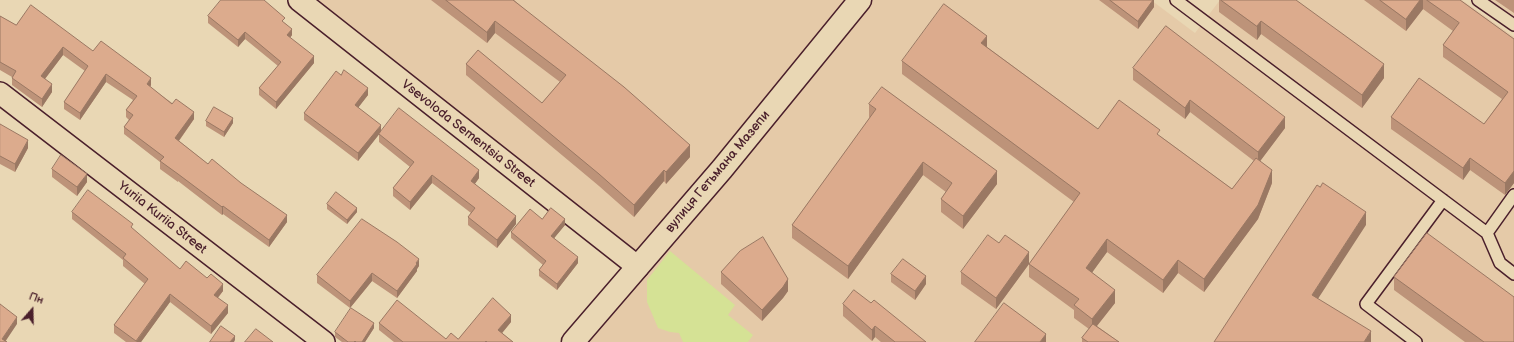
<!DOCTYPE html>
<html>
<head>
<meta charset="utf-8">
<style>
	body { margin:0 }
	#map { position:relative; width:1514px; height:342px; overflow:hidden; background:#e9d7b4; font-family:"Balsamiq Sans",sans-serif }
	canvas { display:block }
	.north { position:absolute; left:12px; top:290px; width:40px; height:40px; -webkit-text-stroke:3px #e9d7b4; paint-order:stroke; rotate:20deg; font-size:11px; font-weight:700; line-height:16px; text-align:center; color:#4a1f2b }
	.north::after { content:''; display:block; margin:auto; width:14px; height:18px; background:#4a1f2b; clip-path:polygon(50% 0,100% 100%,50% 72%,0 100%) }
</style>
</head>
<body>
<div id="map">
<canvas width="1514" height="342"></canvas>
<div class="north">Пн</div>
</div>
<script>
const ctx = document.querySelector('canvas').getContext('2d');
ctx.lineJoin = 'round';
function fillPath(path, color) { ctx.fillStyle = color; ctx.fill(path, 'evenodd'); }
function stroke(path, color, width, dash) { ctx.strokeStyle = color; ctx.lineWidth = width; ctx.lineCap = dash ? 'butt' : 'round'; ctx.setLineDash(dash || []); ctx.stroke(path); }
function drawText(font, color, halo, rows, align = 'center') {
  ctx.font = font + ' "Balsamiq Sans",sans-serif'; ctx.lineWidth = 3.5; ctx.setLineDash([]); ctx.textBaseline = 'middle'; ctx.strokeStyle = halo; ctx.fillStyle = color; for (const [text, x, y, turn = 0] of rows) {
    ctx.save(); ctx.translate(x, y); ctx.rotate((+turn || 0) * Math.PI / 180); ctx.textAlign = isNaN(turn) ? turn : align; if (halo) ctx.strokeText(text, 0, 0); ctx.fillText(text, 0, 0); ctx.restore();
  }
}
const built = new Path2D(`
	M311,0h840l44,33 25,-33h242l52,37v305h-932l137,-170 -86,80z
	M1486,0h28v19z`);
const green = new Path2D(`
	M670,251l65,54 -7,10 25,20 -5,7h-65l-4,-9 -9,-1 -12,-4 -11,-26v-22z`);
const lane = new Path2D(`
	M1176,0l311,233 13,30 14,11
	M1478,0l36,25
	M1487,233l27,-38
	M1416,342l-50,-38 77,-104`);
const street = new Path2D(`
	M299,0l339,267
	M0,93l324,249`);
const secondary = new Path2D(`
	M573,342l149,-173 138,-169`);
const wall = new Path2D(`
	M431,0h83l176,157 -24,27 -2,-3 -30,36 -35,-31 -133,-111v-11l76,39 18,-21 -65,-49 -8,10z
	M1099,0h55v7l-16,22z
	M1219,0h77l88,78 -22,30 -101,-74 -4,6 -38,-28z
	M1364,0h96l54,39v144l-9,12 -35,-25 -7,10 -72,-51v-12l93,7 18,-25 -59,-42v-12l10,-14 -30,-22 -17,22z
	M1495,0h19v13z
	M0,16l16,9 77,26 58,34 -1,2 44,32 -15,22 29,23 79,58 -18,25 -46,-33 -1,1 -44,-34v1l-18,-13v-7l-36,-28v-7l5,-7 -3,-3v-7l7,-10 -27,-18 -26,38 -16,-11v-7l21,-31 -22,-16 -18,24 7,13 -10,15 -30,-22v-8l-12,-7z
	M208,16l77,7 7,12 -2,3 24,25 -38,46 -17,-14v-7l19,-22 -33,-27 -7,8 -30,-24z
	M987,47l111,82 62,7 72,53 22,-28 -64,-49 -5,7 -52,-39v-12l152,60 -25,33 12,22 -14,36 -54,73 -26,-19 -15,20 -56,-41 -15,20 23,31 -18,23 22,16h-37v-4l7,-9 -15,-11v-8l-45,-33v-13l45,-62 -172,-128v-13z
	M341,75l27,20 -10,12 23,25 98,46 -4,6 41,40 -19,24 -29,-23v-8l3,-4 -39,-30 -22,27 -17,-14v-8l17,-21 -31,-25v-8l-21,27 -54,-41v-7z
	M869,104l128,80 -34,45 -22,-17v-13l5,-7 -23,-17 -75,104 -56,-41v-13l78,-107 -1,-1z
	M206,121l27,2 -9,14 -18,-11z
	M0,124l28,24 -13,24 -15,-8z
	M52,169l35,13 -10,14 -25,-19z
	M327,204l30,8 -10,12 -20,-15z
	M72,212l61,17 47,40 43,22 -5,7 10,15 -17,21 -41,-32 -29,40h-15l-12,-9v-8l31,-41 -22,-18v-6l-51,-41z
	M542,219l23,6 -11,13 24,25 -21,27 -18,-14v-6l4,-5 -32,-27v-6z
	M1029,264l-33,45 -35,-25v-12z
	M419,266l-2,3v2l-20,27 -25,-17 -22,27 -33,-25v-8z
	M721,272l67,19 -5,7 -21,23 -41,-37z
	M891,274l35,10 -11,16 -24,-18z
	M1394,277l120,65h-49l-71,-52z
	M871,303l55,39h-45l-6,-5 -3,4 -29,-25v-12z
	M511,322l-9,11 11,9h-119l-15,-12v-7l67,16h12z
	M374,328l-9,14h-23l-7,-5v-5z`);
const shadedWall = new Path2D(`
	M1153,0h1v7l-16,22v-8z
	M1420,0h3v9l-17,22v-12z
	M495,21v12l-8,10v-11z
	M1261,21v13l-4,6v-14z
	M292,29v6l-5,7v-7z
	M245,32v7l-7,8v-7z
	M987,36v13l-6,-6z
	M63,47v8l-22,29v-8z
	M314,56v7l-38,46v-7z
	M1384,64v14l-22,30v-13z
	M106,74v8l-26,38v-7z
	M151,78v7l-4,7v-8z
	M52,84v8l-10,15v-8z
	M368,88v7l-13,17v-7z
	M1190,100v12l-5,7v-11z
	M194,112v7l-19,27v-8z
	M1285,117v11l-27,36v-12z
	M233,118v5l-9,14v-5z
	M381,125v7l-23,29v-8z
	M28,140v8l-13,24v-8z
	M690,145v12l-24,27v-12z
	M1470,158v12l-7,10v-12z
	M923,162v13l-75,104v-13z
	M479,170v8l-8,11v-8z
	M664,170v11l-30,36v-12z
	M1272,170v13l-14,36 -54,73v-13z
	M997,171v13l-34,45v-13z
	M1514,171v12l-9,12v-12z
	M87,174v8l-10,14v-9z
	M432,175v8l-22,27v-8z
	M223,206v8l-1,1v-8z
	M357,208v4l-10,12v-4z
	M1366,212v13l-54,83v-13z
	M287,215v7l-18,25v-7z
	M516,216v8l-19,24v-8z
	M565,219v6l-14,17v-6z
	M1107,239v13l-21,29v-13z
	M1029,252v12l-33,45v-11z
	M578,257v6l-21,27v-6z
	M419,259v7l-2,3v2l-20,27v-7z
	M1178,260v13l-15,20v-13z
	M372,273v8l-22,27v-7z
	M926,276v8l-11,16v-9z
	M788,279v12l-5,7 -21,23v-11z
	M223,284v7l-9,11v-7z
	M1115,290v13l-23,29v-13z
	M170,294v8l-29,40h-5z
	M228,305v8l-17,21v-8z
	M511,315v7l-13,16v-8z
	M17,317v7l-12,18 -3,-3z
	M374,323v5l-9,14h-3z
	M875,326v11l-3,4v-11z
	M1371,331v11h-7z
	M1046,334v8h-6z
	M235,336v4l-1,2h-4z`);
const building = new Path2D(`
	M221,0h43l21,18 -3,3 10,8 -5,6 27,21 -38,46 -17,-14 22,-26 -36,-30 -7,8 -30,-24z
	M446,0h67l111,87 66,58 -24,27 -2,-2 -30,35 -35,-31 -133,-110 12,-14 64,53 24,-28 -71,-54 -8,11z
	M1110,0h43l-15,21z
	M1221,0h75l88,64 -22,31 -101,-74 -4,5z
	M1380,0h40l-14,19z
	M1427,0h33l54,39v132l-9,12 -35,-25 -7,10 -72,-51 28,-39 65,46 24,-32 -65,-47 16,-22z
	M944,4l43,32 -6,7 117,86 21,-29 41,30 -3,4 75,55 24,-31 16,12 -14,35 -54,74 -26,-19 -15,20 -56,-41 -21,29 29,22 -23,29 -18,-14 5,-6 -50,-35 51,-71 -178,-132z
	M31,5l62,46 8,-10 50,37 -4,6 25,20 4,-5 18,13 -19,26 33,26 4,-5 29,24 46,32 -18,25 -46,-34 -1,1 -44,-33 -18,-13 4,-4 -40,-30 9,-12 -7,-5 11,-14 -31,-22 -26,39 -16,-11 24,-36 -25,-19 -22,29 11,8 -10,15 -30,-21 4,-7 -16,-9v-46l16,9z
	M1166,26l119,91 -27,35 -68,-52 -5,8 -52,-40z
	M344,70l24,18 -13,17 26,20 -23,28 -54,-40 32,-42 5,4z
	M882,87l115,84 -34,45 -22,-17 11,-16 -29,-21 -75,104 -56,-41 84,-116 -7,-5z
	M214,107l19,11 -9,14 -18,-11z
	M399,108l80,62 -8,11 45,35 -19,24 -29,-23 7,-9 -43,-33 -22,27 -17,-14 21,-26 -35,-28z
	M0,124l28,16 -13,24 -15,-8z
	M61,155l26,19 -10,13 -25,-18z
	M1323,183l43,29 -54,83 59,36 -7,11h-150l103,-157 3,2z
	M88,190l45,34 -2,3 49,42 6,-8 21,17 4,-4 12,10 -9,11 14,10 -17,21 -41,-32 -34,47 -22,-16 34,-46 -25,-21 3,-4 -54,-42z
	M336,192l21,16 -10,12 -20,-16z
	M551,208l14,11 -14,17 27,21 -21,27 -18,-14 7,-9 -35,-29 19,-23 12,10z
	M362,219l35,23 22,17 -3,4 1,1 -20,27 -25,-18 -22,28 -33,-26z
	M1427,233l87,64v45h-30l-90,-65z
	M988,235l11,8 6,-8 24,17 -33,46 -35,-26z
	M763,237l25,42 -5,8 -21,23 -41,-38 19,-21z
	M903,259l23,17 -11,15 -24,-17z
	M854,290l17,13 3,-3 52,42h-31l-20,-16 -3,4 -29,-26z
	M493,298l18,17 -13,15 15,12h-26l-1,-1 -1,1h-82l-24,-19 18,-23 49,39 5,-6 7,6z
	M1004,303l42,31 -6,8h-65z
	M0,304l17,13 -15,22 5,3h-7z
	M351,308l23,15 -12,19h-6l-1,-1 -1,1h-6l-13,-10z
	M1093,324l26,18h-31l-6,-4z
	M221,326l14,10 -5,6h-20z
	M256,329l17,13h-28z`);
const streetNames = [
	["Vsevoloda Sementsia Street",468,134,38],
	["вулиця Гетьмана Мазепи",718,172,-50],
	["Yuriia Kuriia Street",162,218,38]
];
fillPath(built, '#e5caa8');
fillPath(green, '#d5e295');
stroke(lane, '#4a1f2b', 14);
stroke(street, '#4a1f2b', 24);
stroke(secondary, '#4a1f2b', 25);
stroke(lane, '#e9d7b4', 11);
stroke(street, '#e9d7b4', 21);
stroke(secondary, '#e9d7b4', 22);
fillPath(wall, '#bd9379');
fillPath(shadedWall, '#9a7863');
fillPath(building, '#dcab8d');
stroke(building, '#9a7863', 1);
drawText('13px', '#4a1f2b', '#e9d7b4', streetNames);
</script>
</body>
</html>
